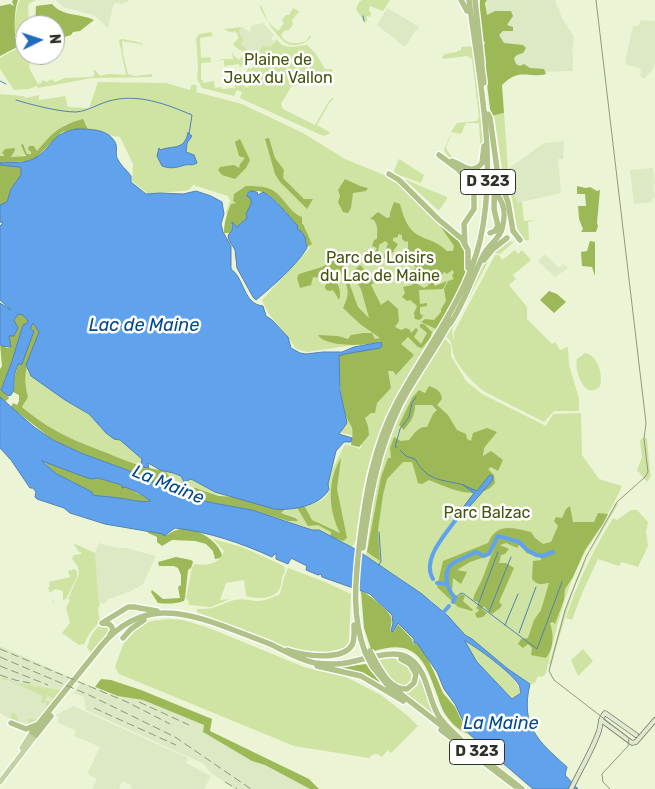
<!DOCTYPE html>
<html>
<head>
<meta charset="utf-8">
<style>
	body { margin:0 }
	#map { position:relative; width:655px; height:789px; overflow:hidden; background:#ebf5d6; font-family:Rubik,sans-serif }
	canvas { display:block }
	.north { position:absolute; left:15px; top:15px; width:50px; height:50px; box-sizing:border-box; background:#fff; border:1px solid #acada9; border-radius:50%; rotate:86deg; font-size:14px; font-weight:700; line-height:20px; text-align:center; color:#2f3327 }
	.north::after { content:''; display:block; margin:auto; width:18px; height:22px; background:#206dbc; clip-path:polygon(50% 0,100% 100%,50% 72%,0 100%) }
</style>
</head>
<body>
<div id="map">
<canvas width="655" height="789"></canvas>
<div class="north">N</div>
</div>
<script>
const ctx = document.querySelector('canvas').getContext('2d');
ctx.lineJoin = 'round';
function fillPath(path, color) { ctx.fillStyle = color; ctx.fill(path, 'evenodd'); }
function stroke(path, color, width, dash) { ctx.strokeStyle = color; ctx.lineWidth = width; ctx.lineCap = dash ? 'butt' : 'round'; ctx.setLineDash(dash || []); ctx.stroke(path); }
function drawText(font, color, halo, rows, align = 'center') {
  ctx.font = font + ' Rubik,sans-serif'; ctx.lineWidth = 5; ctx.setLineDash([]); ctx.textBaseline = 'middle'; ctx.strokeStyle = halo; ctx.fillStyle = color; for (const [text, x, y, turn = 0] of rows) {
    ctx.save(); ctx.translate(x, y); ctx.rotate((+turn || 0) * Math.PI / 180); ctx.textAlign = isNaN(turn) ? turn : align; if (halo) ctx.strokeText(text, 0, 0); ctx.fillText(text, 0, 0); ctx.restore();
  }
}
const built = new Path2D(`
	M56,0h74l-8,4 -7,-1 -2,3 -5,22 -14,-13 -31,-8z
	M487,0h68l7,18 12,19 -2,15 1,2v17l-31,1 -29,-4 -28,-54z
	M387,8l31,18 1,3 -3,1 -11,17 -28,-22z
	M641,20l14,1v41l-2,7 -9,10 -4,-3 1,-5 -2,-3 -12,-3 -2,-3 8,-36h5z
	M263,23l11,12 -3,4 3,2 -4,6h-3l-8,5 -8,1 -9,-7 -3,-15 3,-4 9,6 -1,-5 3,-3z
	M564,141l-1,18h-5l3,34 -44,10 -9,-34 36,-26z
	M653,168l2,14v2l-2,1 2,13h-3v4l-18,2 -4,-34z
	M545,254l14,14 4,-4 5,4 -13,9 -17,-16z
	M99,543l18,5h9l30,8 -13,28 -12,7 -22,8 -5,5 -5,-1 -4,-50z
	M0,646l72,32 -36,45 -11,5 -25,-15v-36h3l-3,-1z
	M81,682l27,11 35,7 61,25 -1,7 49,29 13,4 45,24h-75l-23,-15 -8,-10 -118,-54 -2,-13 -11,-4z
	M73,706l115,52 -2,5 25,13 -7,13h-72l-1,-4 -9,-4 -3,8h-27l5,-10 -10,-5 13,-27 -26,-11 2,-5 -19,-9 2,-4 -3,-3z`);
const green = new Path2D(`
	M20,0h16l-6,3 -2,3 1,19h-4v13l-4,-2 2,2 -7,3 -1,-8 6,3 -6,-4c0,-10 0,-22 5,-32z
	M362,0h28l-7,11 -13,-5 -1,5 2,1 -1,5 -3,-1v4l-2,3 -9,-14 3,-7z
	M261,5l7,17 9,8h2l5,-7 -2,-3 4,-5h3l4,-7 7,4 -2,1 -6,7 1,5 -5,6 -3,-1 -4,5c4,10 16,9 25,6l4,-6 1,2c-5,7 -17,11 -25,6 -8,-5 -23,-27 -26,-36z
	M242,27l-3,4 2,6 3,3 -3,4 10,9 8,-1 4,-6 7,1 7,-8c6,12 19,7 30,6l9,9 9,15h6l2,2 -42,16 -10,17 2,5 32,16 14,-24 3,-3 2,1 -4,3 -13,23 14,8 -7,3 -3,-1 -79,-36 -2,-1 2,-6 -5,-2 -3,6 -32,-8 -5,-9 1,-13 -2,-27 3,-5 12,-2 2,4 -13,2 1,20 9,-1 1,5 -10,1v17h2v3l11,-2 1,7 6,-1 1,2 13,-1 -1,-7 6,-1v3l7,5 7,-11 -5,-5 -3,1 2,-5 3,1 5,-5 -9,-7 -7,11 -1,-4 -15,2v-6l-8,1 7,-2h10l-1,-8 2,5 5,4 6,-7 -11,-7 -1,-2 6,-6 -2,-2 1,-2 -4,-3 -2,2 -2,-2 -1,1 -5,-3z
	M122,39l20,4 -1,4v-3l-19,-3 1,13 5,20 7,2 17,-2v3l-60,1 -54,10 -1,-2 -8,3 -15,1 -14,-21v-11l25,-14v11h6v2l4,1 -1,5 -4,-1 -1,6 9,16 3,-1 1,-3 5,2 4,-3 4,3 10,-4 27,-1 3,-3 -2,-3 2,-1 5,6 9,-2 17,1 -7,-35z
	M473,46l10,80v28l-6,13h-13l-17,-12 -3,-5 6,-15 1,1 -1,1 -4,10c4,13 25,27 35,12l-2,-36h-13l-5,11 -10,-2 6,-9 20,-2 2,-4 -7,-58 -5,-3 -24,3 -1,-2 3,-3 12,-2v-1l4,-1v-3z
	M98,82l68,1 24,7 1,-4 4,-2 2,3 -1,5 46,12 61,29 42,26 49,20 14,12 37,40 20,32c-5,14 -7,31 -14,44 -21,39 -48,74 -67,115 -17,36 -24,79 -28,118l-4,7 -33,-17h-7l-24,-9h10l-2,-4 -15,-4c14,-9 47,-4 49,-27l-2,-2 4,-14 13,-26 15,5 2,-5 -3,3 -8,-2 2,-9 -13,-4 7,-9 -2,-8 37,-69 -1,-5 -74,11 -11,-3c-11,-19 -27,-29 -34,-49l48,-52 -19,-35 -23,-22h-24l-16,23 -2,-1 4,-12 -2,-5 -35,-11 -4,5c-13,2 -29,3 -42,3l-15,-12 1,-17 -13,-27c-12,-1 -21,-7 -32,-8l-2,-6 -20,1 -21,18 -8,10 -20,5 -17,-1v-62l23,2 3,2 13,-3v5l26,-4 3,11 21,1z
	M504,113l4,56 9,34 5,-1 2,19 13,-1 -9,2 1,18h-5l-7,-12 -5,-30 -9,-24 -9,-59z
	M399,159l25,16 -3,8 -28,-10z
	M404,179l43,18v2l-7,10 -2,1z
	M505,240l9,2 -14,12 -6,-1 -5,7 -37,70 2,12v-10l41,-77h4l3,5 13,-10 3,4 4,-4 9,10 -18,15 3,4 -7,6 18,22v12l25,25 3,-2 5,8 8,-3 1,18 10,33v13h-25l-10,11 -59,-30c-10,-7 -27,-25 -31,-36 -3,-8 0,-14 -9,-20l41,-77z
	M444,338l7,7v11l15,25 16,13 64,32 7,-12 28,-1 1,42 17,24 23,7c-11,25 -26,47 -39,70 -19,36 -28,78 -37,117l-4,4 -4,-1 -3,7 -5,1 -22,-15 -36,-30 -7,-4 -33,-34 -66,-44c4,-43 12,-88 28,-128 13,-32 33,-62 50,-91z
	M585,353c13,2 18,22 15,33 -15,16 -26,-15 -23,-27z
	M26,365l2,7 9,8 52,34 17,19 8,5 6,2 23,19 -1,7c-43,-15 -85,-29 -120,-59 9,-11 1,-29 4,-42z
	M642,438h5l3,35 1,1 -1,4 -3,4 -10,-12 5,-13 -2,-16z
	M165,471l16,5 3,6 7,-3 24,13 16,5c-13,-1 -23,-6 -35,-9 -13,-2 -24,-4 -31,-17z
	M616,503l2,1 -27,47 -17,37 -23,77 -2,-1 14,-48 13,-37z
	M631,510h6l11,12 -2,10 2,14 -10,21 -16,-5 -3,4 -21,-7 -15,32 -11,29 -6,-2c11,-35 27,-68 47,-100l4,2z
	M213,539l29,8 42,19 1,6c-4,5 -3,10 -5,16 -6,12 -23,11 -34,8l-2,-16 -18,3 -6,17 10,-1 -19,8 -22,-2 -1,-5 -2,-1 6,-32 3,-3c12,2 25,0 29,-13z
	M73,543l22,10 4,50 1,1 -2,6 2,11 -11,13 -5,10 -5,1 -17,-12 8,-10 -4,-15 4,-8 -2,-1 11,-25 -1,-7 -6,-8 2,-4 7,-1v-2h-2z
	M288,568l37,14 26,12 -2,48 -5,6 -17,4 -25,-1 -16,-4 -89,-35v-3c20,1 21,-5 38,-9 8,-2 15,1 23,1 7,0 16,-4 22,-7l4,-16z
	M75,569l2,3v5l-11,22 -3,1v-9l-8,-2 -5,4 2,8 3,1 -2,1 -5,-16h2l-1,-5 21,-5 -2,-6z
	M169,619l14,1 26,8 95,39 42,10 35,18 27,21 10,10 -27,27 -3,-3 -6,7c-4,-4 -9,-4 -13,1l-75,-12 -175,-72 -4,-7c13,-35 13,-45 54,-48z
	M105,624l6,4 -1,4 -18,22 -5,-6c3,-10 6,-21 18,-24z
	M464,640c18,9 52,34 57,53l-9,6 -35,-37z
	M583,649l10,12 -15,15 -7,-16z
	M391,658l14,3 9,10 -1,11c-16,12 -28,-11 -37,-22z
	M419,673l22,50 -42,-33c12,-1 20,-3 20,-17z
	M0,676l17,7 48,8 -32,34 -11,2 -11,-7 1,-8 4,3 4,9 3,1 5,-1 1,-6 6,2 4,-2 8,-13 -2,-2 1,-2 4,1 2,-4 -5,-3 -3,8 -3,-1 2,-6 -35,-16h-4z`);
const forest = new Path2D(`
	M13,0h5c-4,10 -4,29 -2,41l9,-3v5l-25,13v-50l10,-2 4,2 -2,-4z
	M480,0h11h-4l-2,3 2,12 8,-4h16l2,5 -6,9 6,2v4h-10l-4,4 5,8 19,2 3,3 -3,5 -6,2 -3,3 2,6 4,2 4,-2 6,4 14,1 2,5c-20,5 -25,-7 -44,11l2,28 -13,3 -9,-71 3,-1 -1,-3 -2,1 -3,-27z
	M52,4c11,13 28,9 42,16l-14,11 -7,1 -2,3 -16,5v-15h-20l1,-19z
	M83,119l5,10h-11l-15,3 -27,27 -8,2 -27,2v-7h5l-3,-3 3,-4 10,-1v2l-4,7 15,-1 -5,-11 2,-1 4,10h4v-2l-3,-3 1,-3h5l3,5c15,-18 23,-26 46,-32z
	M269,138l6,20 9,12 -1,8 21,21h9l-6,10 -27,-27 -5,-8 -10,-35z
	M240,139l10,21 -4,8 -11,11 -13,-4 -4,-5 2,-3 14,-2 5,3 1,-4 5,-6 -6,-2 -4,-14z
	M0,165l19,2 2,1v7l-10,14 -4,13 -7,3z
	M345,179l15,7 8,2 -2,3 -13,2 -2,15 -3,5 -5,-1 -5,-10 2,-6 -2,-6z
	M246,186c8,0 17,0 24,3 13,5 19,24 32,28v7h1l9,20 -5,3c-1,-7 -2,-15 -10,-18v-3c-12,-14 -30,-45 -51,-32l5,4v6l-5,10 2,4 -11,9 -4,-3h-2l1,7 -2,2h-6c0,-10 3,-20 7,-29l5,-1 -3,-2 1,-7z
	M577,186l9,2 4,-1 7,4 3,-1 -3,33 1,3 -2,6h-15l2,-3 -4,-10 -1,-13h8l-1,-12h-8z
	M394,202l6,2c3,11 7,25 18,31 11,6 19,6 29,16h6l1,-5 -18,-26c9,8 25,16 29,27 11,25 -16,62 -29,82l-15,-7 4,-3 9,1 7,-8v-3l5,-8 -2,-12 4,-8 6,-2 -2,-3 2,-4 -2,-2 -5,4 -3,-2 -2,3 -4,1 -12,-1 -2,-3v5l-5,5 -2,-1 -1,2 8,5 5,-3 -4,-4 1,-5h3l6,10 12,-5 -4,8 -24,1 1,14 7,-1v3l-7,1v7l3,1 -1,3 -3,2 -4,-1 -1,-6 3,-7 -7,-6 -3,1 -5,-4 3,-4 -2,-6 9,-2 1,-6 -8,-4c2,-6 8,-5 12,-7l-3,-2 3,-5 -5,-6 -4,-3v-11l-2,1 -4,-3v-4l-4,-1v3l-5,1v3l5,3 -7,11 -8,4 5,-16 -3,-2 -6,4 -1,8 -3,-1 2,-4 -5,-2 2,-6 3,-1c0,-6 2,-13 -4,-20l-2,1v-2l7,-6 9,6 3,-1v-4z
	M590,241l5,1v34l-3,-9 -10,-1 -1,-14 6,-1z
	M338,257l5,4 1,8 14,38 11,11 -8,-29 -10,-16 9,-8 16,16 -5,4 10,20 7,-5 10,9 1,12 -4,6 6,3 5,-2 4,2 1,3 5,-5 2,2 -4,7 7,7 6,-11 -7,-6v-3h4l8,8 -2,6 -8,10 -4,-1 -10,-10 -7,7 13,11 -18,20 -3,-4h-5l3,17 -14,15 -2,10h-4l-6,5 3,8 1,9 -10,12 -8,-2c5,-24 -3,-17 -7,-36 -4,-17 -5,-34 -5,-52l1,-2 42,-10 -2,-4c-12,6 -55,6 -62,-6l20,1 10,3 3,-4 12,-2h9l3,6 5,-1 -20,-14 -17,-16c8,-17 5,-20 -3,-37l-5,7c3,7 7,14 4,22l-6,-10 -3,1 -4,-1 -1,-3 4,-12 -6,3 -10,-1 -2,8 -11,3 -3,-10 2,-4 23,-7z
	M549,291l8,3 9,8 -12,11 -14,-13z
	M18,313l5,2 5,6 -2,3 -3,1 -11,36 -11,28 8,9 -4,4 -5,-5v-28l2,-3 -2,-22 7,4 4,-1 -2,-11 6,-1 3,-7 -4,-8z
	M33,323l6,9c-9,26 -18,37 -11,65l-6,10c27,23 53,34 85,46 19,8 38,15 58,18l8,10 13,6 10,1 23,8 17,1 36,11 14,1 -5,4 15,5 2,3h-10l-36,-11 -39,-7 -27,-7 -59,-26 -46,-17 -28,-13 -42,-33 2,-4 4,2 2,-4v-6l-6,-3 2,-7 -1,-6 5,-17 1,2 14,-33 -4,-2z
	M429,386c8,3 12,5 13,13l-5,6 11,10 9,15 9,4 1,5 4,2 2,-8 14,-5 10,4 -13,16 -1,8 8,-5 12,9 -5,11 -7,-4 -3,2 6,6 1,8c-16,20 -46,5 -66,-3l-7,4 -4,-1 -6,-21h-9l-16,17 -4,16 -5,35 2,31 -13,-9 14,-75 7,-19h3l-1,-10 4,-11 7,4 8,-1c5,-6 9,-14 18,-13l6,-13 4,-4 -5,-5h-17c0,11 -4,16 -11,25l-5,-5 13,-27 7,-8 6,3z
	M341,458l-4,31 10,49 -4,3 -13,-4 1,-5 -13,-7 -10,1 -12,-20 9,1 7,13 28,13c-12,-24 -13,-52 1,-75z
	M42,460l40,16 9,3 7,-1 24,7 30,16c-11,2 -22,-2 -34,-3 -8,-2 -16,-1 -25,-3l-1,-3 -35,-18z
	M570,506l3,16h21l4,-9 10,1 -5,10 -18,26 -12,27 -8,12 -1,11 -9,24 -2,-2 -3,1c4,12 4,25 -4,35l-15,-3 1,-7 -4,-4 -5,4 -5,-4 3,-5 7,-1 6,-18 7,-10 8,-27c-8,1 -11,3 -17,-4l1,-18 8,-1v-3l-15,-4 1,-5 -6,-6 -4,6 -11,-5 -6,2 9,4 -4,5 -4,1 -2,8h7l8,5 -15,34 3,3 -2,3 -8,6 -5,-4 -3,-4 -2,3 5,4 -4,4 -6,1 -2,-4 4,-4 -3,-2 4,-5 -7,-3c2,-9 7,-15 10,-23 4,-10 7,-20 12,-30l-7,9 -18,6 -13,8 10,2 -6,12 -8,-6 -1,14 6,5 3,-3 4,2 -2,5 10,9 -1,1 -14,-4 -21,-20 6,-26 45,-18c9,-21 24,-15 43,-11l4,6 8,6 8,-2 7,-16 -4,-5 2,-4 6,1 4,-9z
	M148,528l17,5 1,2c3,-1 7,-4 11,-5 15,-6 41,10 45,25l-2,3 -5,1 -2,-8 -7,-7 -11,-3 -23,-1 -10,6 -5,-4v-5l-9,-4z
	M176,557l15,3 2,2 -2,6 -3,2 -3,28 -1,3c-9,3 -17,3 -26,2l-7,-11 1,-2 11,9 17,-1 -2,-11 3,-2v-10l-3,-7 -4,-2h-15l-1,-4z
	M361,591c8,3 24,16 29,24 3,5 1,11 0,16l4,1 4,-8 15,16 -1,1 2,3 3,-1 6,6 11,23 9,21 12,14 13,27c-10,-4 -17,-11 -23,-20 -4,-6 -6,-15 -9,-22 -12,-35 -23,-54 -64,-40l-8,-24z
	M366,664l19,24 -50,-20z
	M101,679l10,1 30,10 71,29 -2,12 99,48 10,10h-9l-45,-24 -13,-4 -49,-29 1,-7 -61,-25 -25,-4 -23,-9z`);
const water = new Path2D(`
	M77,129c13,0 31,0 38,13 3,5 0,11 2,16 3,7 10,12 14,18v6l15,12 14,-1 23,1 13,-3 15,5 11,6 2,12 -3,10 2,8 8,14v23c14,10 12,35 32,37l3,10 6,4 16,17 3,11 9,5 6,1 17,-2h19l12,-5 27,-5 1,4 -2,2 -35,6 -6,2 1,34 7,33 -8,11 13,4 -1,4h-7l-8,9 -8,33 1,5c-8,17 -38,22 -55,20l-59,-17 -24,-13 -7,3 -3,-6 -8,-3 -13,-3 -12,-7 1,5 -6,-1 -2,-3 1,-5 -22,-19 -6,-1 -8,-6 -17,-19 -24,-14 -34,-24 -5,-11 13,-33 -6,-9 -3,6 4,2 -12,33 -1,1 -2,-2c-2,4 -5,11 -5,16 0,7 1,10 -3,16l-3,1 -7,-6 11,-29 11,-36 3,-1 2,-3 -5,-6 -5,-1 -4,6 4,8 -4,8h-5l2,11 -9,-1 -2,-2v-41l11,7 -11,-10v-74l3,-3 -3,-1v-17l7,-3 4,-13 10,-14v-7l-2,-1 -19,-2v-2c12,-1 25,1 35,-5 19,-11 15,-25 42,-29z
	M188,133l4,3 -5,7 -1,9 8,3 3,8c-5,3 -7,1 -12,2 -10,3 -14,4 -23,1l-5,-10 2,-8 1,2c13,-5 24,1 28,-17z
	M251,191l6,1 1,3 5,-3c14,7 23,22 35,34l-1,3 4,2 4,6 2,11c-11,18 -34,38 -51,52l-3,-3 -16,-29 -2,-18 -6,-10 -1,-5 4,-4v-9l5,5 10,-9 -1,-4 5,-10v-5l-4,-3v-2z
	M0,397l34,30 19,13 28,13 46,17 59,26 27,7 39,7 60,20h7l38,20 65,44 26,22 17,19 7,4 36,30 22,15c-10,42 8,57 37,83l-2,8 13,14h-45l-64,-55 -14,-30 -11,-15 -7,-17 -20,-29h-3v-4l-16,-16 -5,9 -2,-1 2,-8 -1,-8 -22,-21 -48,-17 -1,-3 -3,1 -12,-5 1,-4 -16,-8 -3,6 -12,-5v-6l-4,4c-31,-14 -63,-25 -97,-29l-11,8 -1,-2 -58,-10 -35,-11 -6,-5 -27,-9 -2,-2 1,-5 -3,-4h-3l-19,-28 -11,-12zM42,461l40,15 9,3 7,-1 24,7v3l3,-1 12,5 14,9c-10,2 -22,-2 -33,-3 -8,-2 -16,-1 -25,-3l-1,-3 -35,-18zM465,641c12,6 47,32 54,44 1,2 1,5 2,8l-9,6 -35,-37z
	M491,475l2,2 -1,4 -37,42 -1,-1 1,-4 19,-25 -11,-8 14,6 11,-14z`);
const stream = new Path2D(`
	M363,16l1,5
	M0,81l6,3
	M16,100c16,5 44,12 60,12 12,-1 22,-8 33,-11 29,-8 57,3 83,14l-3,19
	M397,447h-2l5,-18 9,-12 3,-14 4,-6
	M400,450l6,6 9,3c13,23 26,20 49,26
	M379,565l2,-4 -2,-29
	M455,598l6,-5 3,1 73,55 25,-67
	M478,605l20,-53
	M489,612l22,-55
	M505,625l13,-31
	M519,633l17,-46`);
const canal = new Path2D(`
	M179,495l5,-13`);
const river = new Path2D(`
	M433,579c-12,-20 13,-45 24,-61
	M437,583l10,1
	M453,602l2,-4c-8,-9 -14,-28 0,-36 6,-3 13,-6 19,-9l2,-1 8,4 5,-2 9,-18 21,6 8,8 9,5 6,1 11,-4
	M442,614l7,-8`);
const secondary = new Path2D(`
	M601,720l31,23 4,-1 19,-22
	M571,789c9,-19 21,-38 28,-58 2,-7 1,-13 6,-18l31,22`);
const primary = new Path2D(`
	M22,748l10,-16
	M0,782l36,-47`);
const trunk = new Path2D(`
	M461,0l6,11
	M475,0l7,63
	M481,60l3,23
	M488,114l2,4 8,58 10,26 5,29 7,9
	M439,155l20,15 15,19v20l-10,15 1,21
	M452,161c12,4 19,15 30,2l2,-17
	M389,174l10,6 39,39 24,20 6,11v18
	M490,233l5,-2 3,-5 -4,-17 1,-36
	M484,260l9,-11 14,-11
	M450,324c15,-22 22,-47 34,-70 5,-9 15,-15 18,-25 4,-14 3,-25 -6,-36
	M363,548c6,-49 15,-98 37,-143 15,-29 36,-56 51,-85
	M102,623l26,-16h6l23,4
	M102,623c6,0 10,1 11,7l-3,5
	M123,638l8,-9 13,-9
	M287,650c15,5 55,12 65,-5 3,-6 2,-13 2,-20
	M365,652c-13,-35 -10,-68 -6,-104 6,-51 14,-101 38,-146 29,-54 68,-101 83,-161 18,-80 -1,-162 -11,-241
	M377,664c7,12 15,26 30,25l7,-6 2,-9 -6,-10 -9,-5
	M317,666l44,10 42,25
	M372,666l22,27
	M393,688l54,42
	M11,723l15,6 10,-4
	M441,730l74,56
	M32,732l70,-87c38,-45 81,-35 129,-16 13,5 26,10 39,15 15,7 29,16 45,19 10,1 21,2 31,0 17,-3 47,-15 63,-5 18,11 19,40 29,57 6,10 15,17 23,25
	M36,735l15,-19
	M458,739l64,50`);
const tram = new Path2D(`
	M596,0l50,423 -2,16 4,33 -3,5 -28,25 -31,55 -21,53 -16,61 5,9 75,58 -1,8 -26,28 1,8 7,7`);
const rail = new Path2D(`
	M0,649l127,53 43,22
	M0,657l89,38 86,42 76,52
	M0,666l48,19
	M0,675l15,5 15,3
	M139,702l50,23
	M94,708l82,37
	M225,782l12,7`);
const trunkBridge = new Path2D(`
	M370,651l7,13
	M365,652l7,14`);
const shields = [
	[488,182,55],
	[477,752,55]
];
const shieldNames = [
	["D 323",488,182],
	["D 323",477,752]
];
const parkNames = [
	["Plaine de",278,60],
	["Jeux du Vallon",278,78],
	["Parc de Loisirs",380,258],
	["du Lac de Maine",380,276],
	["Parc Balzac",487,513]
];
const waterNames = [
	["Lac de Maine",144,326],
	["La Maine",168,485,22],
	["La Maine",501,724]
];
fillPath(built, '#dce9c4');
fillPath(green, '#cfe3a3');
fillPath(forest, '#9db957');
fillPath(water, '#61a2ed');
stroke(water, '#5281b2', 1);
stroke(stream, '#5281b2', 1);
stroke(canal, '#61a2ed', 2.5);
stroke(river, '#61a2ed', 4);
stroke(secondary, '#717a5f', 5.5);
stroke(primary, '#fff', 7);
stroke(trunk, '#fff', 8);
stroke(secondary, '#e1e8d2', 4);
stroke(primary, '#c4d1a5', 5);
stroke(trunk, '#b0c287', 5.5);
stroke(tram, '#909781', 1);
stroke(rail, '#909781', 1, [8, 4]);
stroke(trunkBridge, '#fff', 8, []);
stroke(trunkBridge, '#b0c287', 5.5);
for (const [x, y, w] of shields) { const box = new Path2D(); box.roundRect(x - w / 2, y - 12.5, w, 25, 4); ctx.fillStyle = '#fff'; ctx.fill(box); stroke(box, '#2f3327', 1); }
drawText('bold 15px', '#2f3327', null, shieldNames);
drawText('16px', '#44560d', '#fff', parkNames);
drawText('italic 18px', '#00498c', '#fff', waterNames);
</script>
</body>
</html>
